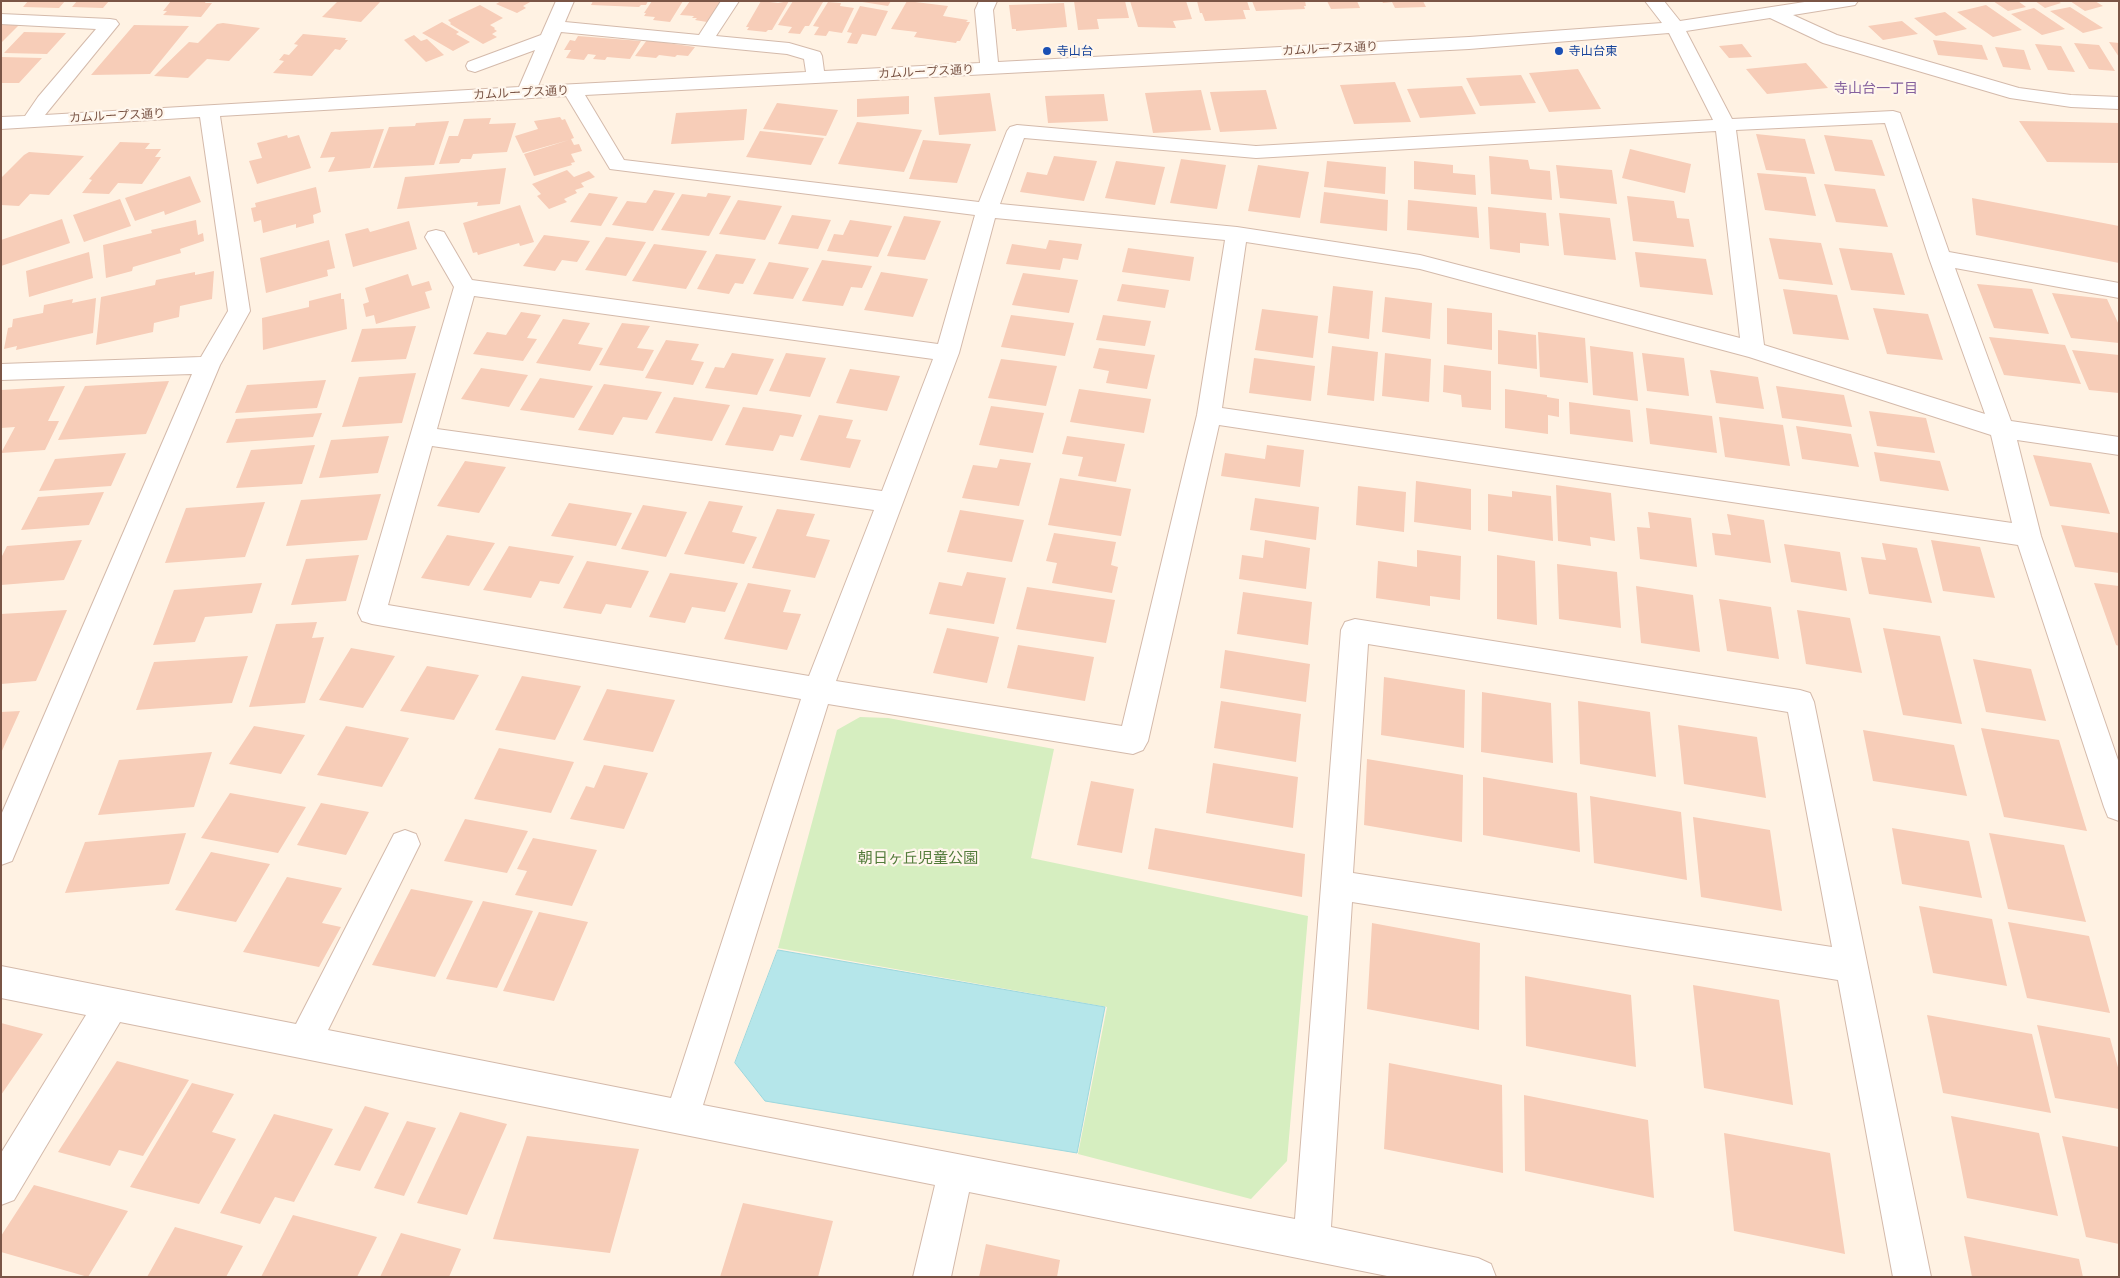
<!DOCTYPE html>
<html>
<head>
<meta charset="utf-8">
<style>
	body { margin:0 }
	#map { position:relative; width:2120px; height:1278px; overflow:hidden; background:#fff2e3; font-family:Mulish,sans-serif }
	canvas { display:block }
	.frame { position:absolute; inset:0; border:2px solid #7a5546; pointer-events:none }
</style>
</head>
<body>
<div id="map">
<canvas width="2120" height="1278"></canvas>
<div class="frame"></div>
</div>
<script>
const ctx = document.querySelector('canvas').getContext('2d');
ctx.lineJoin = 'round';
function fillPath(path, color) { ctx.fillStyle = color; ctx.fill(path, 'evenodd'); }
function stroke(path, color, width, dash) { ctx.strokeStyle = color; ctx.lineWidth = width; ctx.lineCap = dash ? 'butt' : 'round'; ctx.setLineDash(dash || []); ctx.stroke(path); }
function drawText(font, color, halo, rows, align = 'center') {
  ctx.font = font + ' Mulish,"Noto Sans JP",sans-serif'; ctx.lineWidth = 4.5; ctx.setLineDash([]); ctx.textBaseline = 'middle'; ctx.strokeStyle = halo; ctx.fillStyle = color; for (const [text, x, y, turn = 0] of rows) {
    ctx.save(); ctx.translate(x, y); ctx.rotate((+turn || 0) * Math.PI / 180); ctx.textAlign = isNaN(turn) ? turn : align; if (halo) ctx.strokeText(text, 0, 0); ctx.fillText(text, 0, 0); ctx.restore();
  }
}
const green = new Path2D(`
	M860,717l28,1 166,31 -23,109 277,58 -21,245 -36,38 -173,-45 29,-147 -329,-59 59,-218z`);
const water = new Path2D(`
	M778,950l327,57 -28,146 -312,-52 -30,-38z`);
const building = new Path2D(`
	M28,1h37l-6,7 -36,-1z
	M77,1h32l-6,7 -31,-1z
	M171,1h35l-1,2h7l-11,14 -38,-2 4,-4h-4z
	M338,1h43l-20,21 -39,-5z
	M501,1h31l-9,5 3,2 -9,5 -21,-9z
	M593,1h55l-2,4h-5l-2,2 -48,-2z
	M652,1h31l-13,21 -17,-2 2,-3 -11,-1 2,-3h-2z
	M690,1h34l-13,19 -4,2 -12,-2 2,-2h-5l2,-2 -14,-1z
	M761,1l17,2 11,-2 -17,29h-4l-2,2 -19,-2 2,-3h-3z
	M793,1l30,1 -14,24h-4l-5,8 -12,-1 4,-6 -14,-2z
	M856,1h35l-3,5z
	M907,1l41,5 -5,10 25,4 -2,2h4l-10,19h-3l-1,2 -42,-6 3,-5 -26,-3z
	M1074,1h51l4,17 -32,1 2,10 -21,1z
	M1130,1h56l6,18 -19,2 3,7 -38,-1z
	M1197,1h50l3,9h-7l3,9 -41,2 -3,-8h-2z
	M1252,1h53l1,5h-2l1,3 -49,2z
	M1327,1h30l3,7 -29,1z
	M1382,1h41l3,6 -31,1 -3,-6 -9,1z
	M1993,1h25l8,6 -18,4z
	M2035,1h23l3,2 -16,5z
	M2070,1h25l8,5 -18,5z
	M828,2l13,1 -1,3 14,2 -12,25 -13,-2 -3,5 -12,-1 5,-8 -6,-1z
	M1064,3l3,24 -51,4v-2h-4l-3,-24z
	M480,5l23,13 -13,7 5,3 -1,1 3,2 -5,3 5,3 -14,7 -33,-20 1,-1 -3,-3z
	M1986,5l36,25 -29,7 -36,-25z
	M860,6l28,5 -12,25 -14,-2 -5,10 -10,-1 5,-10 -5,-1z
	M2070,7l33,21 -20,5 -33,-22z
	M2034,8l31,21 -23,6 -31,-21z
	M1945,12l22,17 -31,7 -22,-18z
	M1902,21l16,13 -35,6 -15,-14z
	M442,22l17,10 -3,2 14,8 -17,9 -31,-18z
	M223,23l37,5 -31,33 -22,-2 -19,19 -34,-2 35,-34 9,1 19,-19z
	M1,25h18l-18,18z
	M134,25l55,1 -39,48 -59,1z
	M24,32l42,1 -19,21 -43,-1z
	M303,34l43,4 -1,2h3l-8,10 -5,-1 -23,27 -39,-3 11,-12 -5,-1 5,-6 5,1 9,-10 -4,-1z
	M414,35l7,6 6,-2 17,16 -18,7 -22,-22z
	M578,36l63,5 -11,18 -23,-2 -2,3 -12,-1 3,-4 -8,-1 -4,6 -18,-2 5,-8h-7l6,-10 5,1z
	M647,40l48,7 -7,9 -11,-1 -2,2 -16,-2 -3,3 -21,-2z
	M1933,40l49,5 6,15 -50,-5z
	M2109,42l10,1v14z
	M2074,43l25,2 16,26 -26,-2z
	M1742,44l10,13 -23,1 -10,-12z
	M2035,44l26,2 14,26 -27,-2z
	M1995,47l29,3 7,20 -28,-3z
	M1,57l41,1 -23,25h-18z
	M1806,63l22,25 -61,6 -21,-25z
	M1578,69l23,40 -52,3 -20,-39z
	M1521,75l15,28 -56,3 -14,-28z
	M1395,82l16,40 -57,2 -14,-39z
	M1462,86l14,28 -56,4 -13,-29z
	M1201,90l10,40 -58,3 -8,-40z
	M1266,90l11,39 -57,3 -10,-40z
	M990,93l6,38 -57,4 -5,-38z
	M1104,94l4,27 -60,2 -3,-27z
	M909,96v18l-52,3v-18z
	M777,103l61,7 -12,26 -63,-7z
	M747,109l-3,31 -73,4 5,-31z
	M560,117l2,3 3,-1 9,19 -3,1 3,6 5,-1 3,7 -11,3 4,8 -4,1 1,2 -38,11 -10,-22 45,-14 -46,13 -8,-17 23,-7 -4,-8z
	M491,118l-2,6 27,-1 -9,29 -34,2 -2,5h-10l-2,4 -20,1 10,-28h9l6,-17z
	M449,121l-15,44 -61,3 16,-41 26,-1 1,-3z
	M2019,121l100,2v40l-72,-1z
	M857,122l65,8 -18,42 -66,-8z
	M384,129l-14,39 -42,4 7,-15 -15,1 11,-26z
	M760,131l64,7 -13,27 -65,-8z
	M1756,134l49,5 10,35 -49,-4z
	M287,135l1,3 11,-3 12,33 -54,16 -8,-23 13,-3 -5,-15z
	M1824,135l48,5 13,36 -50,-5z
	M923,140l48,4 -14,39 -48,-4z
	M120,142l30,1 -5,6h16l-6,8h6l-19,27 -24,-1 -9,11 -27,-1 10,-13 -3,-1z
	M1630,149l61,15 -6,29 -63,-15z
	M29,152l55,4 -35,39 -19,-1 -11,12 -18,-1v-27l23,-23z
	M1054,156l43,5 -13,40 -64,-9 7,-20 20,3z
	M1489,156l39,4 2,9 20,2 2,29 -61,-6z
	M1181,159l45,6 -9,44 -47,-6z
	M1116,161l49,6 -10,38 -50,-7z
	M1327,161l59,6 -1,27 -61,-7z
	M1414,161l39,4v8l22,2 1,20 -62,-6z
	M1258,165l51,7 -9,46 -52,-7z
	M1556,165l56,5 5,34 -57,-6z
	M506,168l-6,36 -23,2 1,-4 -81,7 8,-32z
	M567,170l7,7 15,-6 6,6 -14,6 3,4 -9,3 2,3 -13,6 3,3 -18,7 -12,-13 4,-2 -9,-10z
	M1757,173l49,4 10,39 -51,-6z
	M190,176l11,26 -36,13 -1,-4 -29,10 -10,-23z
	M1824,184l51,5 13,38 -52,-5z
	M316,187l5,25 -8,3 1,8 -18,5v-4l-33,9 -2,-13 -7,2 -3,-14 5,-1 -1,-4z
	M654,190l21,3 -22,38 -41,-6 15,-24 19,2z
	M1324,192l64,8 -1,31 -67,-8z
	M589,193l29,4 -17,29 -31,-4z
	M708,193l23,3 -22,40 -48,-6 21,-36 24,3z
	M1627,196l47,5 3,17 12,1 5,28 -61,-6z
	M1972,198l147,28v37l-143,-28z
	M120,199l11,27 -47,16 -11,-27z
	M738,200l44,6 -17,34 -46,-6z
	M1408,200l69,7 2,31 -72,-8z
	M520,205l14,37 -14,4 -1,-3 -41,12 -1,-3 -4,1 -10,-30z
	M1488,207l58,6 3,33 -29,-3v10l-30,-4z
	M1559,213l51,5 6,42 -52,-5z
	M792,215l39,5 -13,29 -40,-5z
	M904,216l37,5 -16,39 -38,-4z
	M62,219l8,24 -69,23v-26z
	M196,220l2,15 5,-2 1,8 -24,8 1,4 -48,14 -1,4 -26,7 -3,-33 49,-12 -1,-3z
	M850,220l42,6 -14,31 -51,-6 7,-17 9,1z
	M409,221l8,28 -64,18 -8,-33 23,-6 2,4z
	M544,235l31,4 15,2 -13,21 -15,-2 -7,11 -32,-5z
	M606,237l40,5 -20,34 -41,-6z
	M1769,238l52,5 12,42 -54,-6z
	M329,240l6,28 -8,2 1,6 -62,17 -6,-35z
	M1049,240l33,4 -4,16 -15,-2 -3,12 -54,-6 6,-20 34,5z
	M654,244l53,7 -21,38 -54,-8z
	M1128,248l66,9 -4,24 -68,-9z
	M1839,248l53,5 13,42 -54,-5z
	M89,252l4,26 -64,19 -3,-26z
	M1635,252l71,7 7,36 -73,-8z
	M716,254l40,5 -13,25 -8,-1 -6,11 -32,-5z
	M822,260l50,6 -10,22 -11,-1 -8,19 -41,-5z
	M769,262l40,6 -16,31 -40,-5z
	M214,271l-2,28 -32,7 -1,11 -25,6 -1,9 -57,13 5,-48 54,-12 1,-5 39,-8v3z
	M881,272l47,7 -15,38 -49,-7z
	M1023,273l55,7 -9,33 -57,-8z
	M408,274l4,12 17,-5 3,9 -7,2 5,16 -54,16 -2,-9 -8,2 -3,-13 6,-2 -4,-14z
	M1122,284l47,6 -4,18 -48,-7z
	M1977,284l55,5 17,45 -55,-6z
	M1333,286l40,5 -4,48 -41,-6z
	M1783,289l54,6 12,45 -56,-6z
	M341,293v6h3l3,30 -84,21 -1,-32 47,-11v-6z
	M2052,293l55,6 12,26v18l-48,-5z
	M1385,297l47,6 -2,36 -48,-7z
	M96,298l-3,35 -77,17 1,-4 -13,3 4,-21 4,-1 1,-8 30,-6 1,-8 29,-6 -1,4z
	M1447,308l45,5v37l-45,-6z
	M1873,308l55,6 15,46 -56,-6z
	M1262,309l56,7 -5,42 -58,-8z
	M521,312l20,3 -14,23 10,1 -14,22 -50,-7 14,-22 19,3z
	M1011,315l63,8 -9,33 -64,-9z
	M1103,315l48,6 -6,25 -49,-6z
	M563,319l27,4 -12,21 25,4 -13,23 -54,-8z
	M622,323l28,3 -13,22 17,2 -11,21 -44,-6z
	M416,326l-10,33 -55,3 11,-33z
	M1498,330l38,5 1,34 -39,-5z
	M1538,332l47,6 3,45 -48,-6z
	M1989,337l76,8 16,39 -77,-9z
	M666,340l33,4 -8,16 13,2 -11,23 -48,-7z
	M1332,346l46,6 -4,49 -47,-6z
	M1590,346l43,6 5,49 -45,-6z
	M1099,348l56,7 -8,34 -41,-6 3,-12 -16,-3z
	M2072,350l47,5v38l-30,-3z
	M732,353l42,6 -17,36 -52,-7 10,-21 9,1z
	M786,353l40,5 -16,39 -41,-6z
	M1385,353l46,6 -2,43 -47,-6z
	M1642,353l42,5 5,38 -42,-5z
	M1254,358l61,8 -4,35 -62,-8z
	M1001,359l56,7 -11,40 -58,-8z
	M1444,365l47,6v39l-29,-3 -1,-12 -18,-3z
	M481,368l47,7 -19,32 -48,-8z
	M850,369l50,7 -13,35 -51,-8z
	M1710,370l48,7 6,32 -48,-6z
	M416,373l-14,50 -60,4 17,-50z
	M540,378l53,8 -19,32 -54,-8z
	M326,380l-9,28 -82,5 12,-28z
	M169,381l-23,53 -88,6 27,-54z
	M604,384l35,5 23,3 -15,28 -24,-3 -10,18 -35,-5z
	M65,386l-17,35h11l-14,29 -44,3 14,-26 -14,1v-38z
	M1776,386l68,9 8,32 -70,-9z
	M1079,389l72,10 -7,34 -74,-11z
	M1505,389l42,6v2l12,2v18l-11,-2v19l-43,-6z
	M674,397l56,8 -18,36 -57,-8z
	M1569,402l61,8 3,32 -63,-8z
	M991,406l53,7 -11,40 -54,-8z
	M743,407l47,6 12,2 -9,22 -13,-2 -7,16 -48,-6z
	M1646,408l66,8 5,37 -67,-9z
	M1869,411l57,7 9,35 -58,-7z
	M322,413l-9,24 -87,6 10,-24z
	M819,415l34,5 -7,18 15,2 -11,28 -50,-8z
	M1719,417l64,8 7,41 -65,-9z
	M1796,426l55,8 8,33 -57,-8z
	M389,436l-11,37 -59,5 12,-38z
	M1067,436l58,8 -9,38 -38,-6 5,-19 -21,-3z
	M315,445l-13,39 -66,4 15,-38z
	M1267,445l37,5 -4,37 -79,-11 4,-23 40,6z
	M1874,452l66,9 9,30 -69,-10z
	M126,453l-15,33 -72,5 16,-32z
	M2033,455l58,8 19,51 -60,-8z
	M1000,459l31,4 -12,43 -57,-8 11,-33 24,3z
	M465,461l41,6 -27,46 -42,-7z
	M1060,478l71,11 -10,47 -73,-11z
	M1416,481l55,8v41l-57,-8z
	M1556,485l55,8 4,48 -25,-4 1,9 -33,-5z
	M1358,486l48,6 -2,40 -48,-7z
	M1512,491l39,5 2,45 -65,-10v-37l24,3z
	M104,492l-15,33 -68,5 17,-33z
	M381,494l-14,46 -81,6 15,-46z
	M1255,498l64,9 -3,33 -66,-10z
	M709,501l34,5 -11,26 25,5 -13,27 -60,-10z
	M265,502l-20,55 -80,6 21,-55z
	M569,503l63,10 -16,33 -65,-10z
	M643,505l44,7 -21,45 -45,-8z
	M777,509l38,5 -9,22 24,4 -15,38 -63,-10z
	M960,510l64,10 -12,42 -65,-10z
	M1648,512l43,6 6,49 -57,-8 -3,-32 13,1z
	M1727,514l37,6 7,43 -56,-8 -3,-22 19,2z
	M2061,525l58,8v40l-44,-6z
	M1054,533l62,9 -5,23 7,2 -6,26 -60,-10 5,-20 -11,-2z
	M447,535l48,8 -26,43 -48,-8z
	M82,540l-18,40 -63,5v-27l6,-12z
	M1265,540l45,8 -4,41 -67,-10 3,-24 21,3z
	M1931,540l49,7 15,51 -52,-7z
	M1882,543l35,5 15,55 -63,-9 -8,-37 25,3z
	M1784,544l56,8 7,39 -56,-9z
	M509,546l45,7 20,3 -15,28 -19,-3 -9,17 -48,-8z
	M1417,550l44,6 -1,44 -30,-4v10l-54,-8 2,-37 39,6z
	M359,555l-13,46 -55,4 15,-46z
	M1497,555l38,6 2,64 -40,-6z
	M587,561l62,10 -18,37 -25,-4 -5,10 -38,-6z
	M1557,564l60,8 4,56 -62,-9z
	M967,572l39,6 -12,46 -65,-10 10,-32 23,4z
	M670,573l35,5 33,5 -13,29 -33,-5 -7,16 -36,-6z
	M262,583l-10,30 -47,4 -10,25 -42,3 21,-55z
	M748,583l43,7 -8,22 18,2 -14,36 -63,-11z
	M2094,583l25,3v60l-3,-1z
	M1636,586l57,9 7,57 -59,-9z
	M1027,587l88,13 -9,43 -90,-14z
	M1243,592l69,10 -4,43 -71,-11z
	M1719,599l52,8 8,52 -52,-8z
	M67,610l-31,71 -35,3v-70z
	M1797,610l53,8 12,55 -56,-9z
	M317,622l-5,16 12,-1 -19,66 -56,4 27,-83z
	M947,628l52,9 -12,46 -54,-10z
	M1883,628l57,8 22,88 -59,-9z
	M1018,645l76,12 -9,44 -78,-13z
	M351,648l44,8 -32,52 -44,-8z
	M1225,650l85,14 -4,38 -86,-14z
	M248,656l-16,47 -96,7 18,-48z
	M1973,659l58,10 15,52 -60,-9z
	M427,666l52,9 -25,45 -54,-9z
	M522,676l59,10 -26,54 -60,-10z
	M1384,677l81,13 -1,58 -83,-13z
	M607,689l68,11 -22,52 -70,-12z
	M1482,692l69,11 2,60 -72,-11z
	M1221,701l80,13 -5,48 -82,-14z
	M1578,701l72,11 6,65 -76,-13z
	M20,711l-19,42v-41z
	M1678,725l79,12 9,61 -82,-14z
	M254,726l51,9 -24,39 -52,-10z
	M346,726l63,12 -27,49 -65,-12z
	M1981,728l78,12 28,91 -83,-14z
	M1863,730l91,15 13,51 -94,-15z
	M499,748l75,14 -23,51 -77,-14z
	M212,752l-18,55 -96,8 21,-55z
	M1367,759l96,16 -1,67 -98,-17z
	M1213,763l85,14 -5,51 -87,-15z
	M604,765l44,8 -24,56 -54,-10 16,-33 8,2z
	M1483,777l94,16 3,59 -97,-17z
	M1091,781l43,8 -12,64 -45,-8z
	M230,793l76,14 -28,46 -77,-15z
	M1590,796l91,16 6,68 -93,-17z
	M321,803l48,9 -23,43 -49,-10z
	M1693,817l77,13 12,81 -81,-14z
	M465,819l63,12 -21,42 -63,-12z
	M1155,828l150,26 -3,43 -154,-28z
	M1892,828l77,13 13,57 -80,-14z
	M186,833l-17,51 -104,9 20,-51z
	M1989,833l75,12 22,77 -78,-13z
	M533,838l64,12 -25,56 -57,-11 12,-24 -10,-2z
	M211,852l59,12 -34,58 -61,-12z
	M287,877l55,11 -20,35 19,4 -22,40 -76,-15z
	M411,889l62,12 -38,76 -63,-12z
	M483,901l50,10 -36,77 -51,-9z
	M1919,906l73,13 15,67 -74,-13z
	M539,912l49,10 -34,79 -51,-10z
	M2008,922l81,14 21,77 -83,-15z
	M1372,923l108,20 -1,87 -112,-21z
	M1525,976l106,19 5,72 -110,-21z
	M1693,985l86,15 14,105 -89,-17z
	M1927,1015l105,19 19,79 -108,-20z
	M1,1023l42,11 -42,61z
	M2037,1025l73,13 9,33v38l-64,-11z
	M117,1061l72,19 -46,76 -24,-6 -9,16 -52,-14z
	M1389,1063l113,22 1,88 -119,-24z
	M192,1083l42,11 -22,38 24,7 -37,65 -69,-17z
	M1524,1095l124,25 6,78 -129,-27z
	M365,1106l24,7 -29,58 -26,-6z
	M460,1112l47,12 -40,91 -50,-12z
	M274,1114l59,15 -39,73 -19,-5 -15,27 -40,-11z
	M1951,1116l88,17 19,83 -91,-18z
	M407,1121l29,7 -32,68 -30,-8z
	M1724,1133l106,20 15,101 -111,-23z
	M527,1136l112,13 -29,104 -117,-14z
	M2062,1136l57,11v97l-33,-7z
	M34,1185l94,26 -40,66 -87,-25v-16z
	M743,1203l90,18 -15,56h-98z
	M293,1215l84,22 -20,40h-96z
	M175,1227l68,19 -17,31h-79z
	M401,1233l60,16 -12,28h-69z
	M1964,1236l115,23 4,18h-111z
	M986,1244l74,16 -3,17h-78z`);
const minor = new Path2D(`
	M556,1h18l-9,21 134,13 22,-34h18l-23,35 73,7 31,9 2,4 2,15 156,-8 -5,-53 4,-9h18l-4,9 5,52 471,-25 193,-14 -17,-22h19l16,20 131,-20h47l-3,4 -6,1 -56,9 44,20 182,53 52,7 48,2v12l-48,-2 -61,-9 -187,-55 -53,-25 -84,13 46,88 161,-8 7,2 49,139 170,31v15l-164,-30 56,153 108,16v18l-102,-15 24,96 78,227v58l-11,-4 -4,-10 -86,-262 -799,-120 -71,316 -5,9 -10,4 -305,-50 -125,401 592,114 46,-589 4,-8 10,-3 445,71 10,3 4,9 117,575h-38l-55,-297 -486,-78 -21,325 147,31 13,6 5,13h-104l-423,-85 -18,85h-38l22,-92 -815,-163 -106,178 -13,5v-52l85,-138 -85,-17v-32l295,58 98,-190 11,-4 11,4 4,10 -92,186 343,68 130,-399 -429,-75 -10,-3 -4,-8 96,-326 -29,-50 3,-5 8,-2 8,2 28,48 466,64 37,-129 -365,-46 -44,-73 -346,20 30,195 -30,54 -208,496 -11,4v-50l191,-441 -191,6v-16l200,-7 27,-46 -28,-194 -199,12v-12l24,-1 13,-19 58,-68 -95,-5v-10l109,5 6,1 3,4 -74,91 474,-28 16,-37 -60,22 -7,-2 -2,-4 2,-4 73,-27zM561,32l226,22 17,5 2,13 -268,14zM1669,33l44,87 -457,26 -239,-21 -7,2 -3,4 -28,71 -355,-42 -39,-65 884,-46zM1885,123l44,135 56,156 -221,-69 -28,-215zM1716,131l24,207 -320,-83 -183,-28 -237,-23 24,-66 232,20zM995,218l230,22 -28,175 -75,311 -286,-45 123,-328zM1246,242l174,27 329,88 242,78 21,88 -790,-115zM474,296l459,63 -51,132 -445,-62zM432,446l442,64 -65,166 -421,-71zM1368,644l420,68 44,235 -479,-74z`);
const markers = [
	[1047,51,5,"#1a4fb4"],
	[1559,51,5,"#1a4fb4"]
];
const farStreetnames = [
	["カムループス通り",1330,49,-3],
	["カムループス通り",926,72,-3],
	["カムループス通り",521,93,-3],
	["カムループス通り",117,116,-3]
];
const farTransitnames = [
	["寺山台",1057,51],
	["寺山台東",1569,51]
];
const farNeighbourhoodnames = [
	["寺山台一丁目",1876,89]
];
const parkNames = [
	["朝日ヶ丘児童公園",918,858]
];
fillPath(green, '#d6eec0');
fillPath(water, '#b5e6ea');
stroke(water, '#9bd7dd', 1);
fillPath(building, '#f7cdb8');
stroke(minor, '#d4baab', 2);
fillPath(minor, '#fff');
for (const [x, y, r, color] of markers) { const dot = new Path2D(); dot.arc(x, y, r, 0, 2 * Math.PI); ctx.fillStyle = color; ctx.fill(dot); stroke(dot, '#fff6ec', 2); }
drawText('12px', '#7a5546', '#fff6ec', farStreetnames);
drawText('12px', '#164399', '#fff6ec', farTransitnames, 'left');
drawText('14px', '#85619e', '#fff6ec', farNeighbourhoodnames);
drawText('15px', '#527b3a', '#fff6ec', parkNames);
</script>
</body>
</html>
